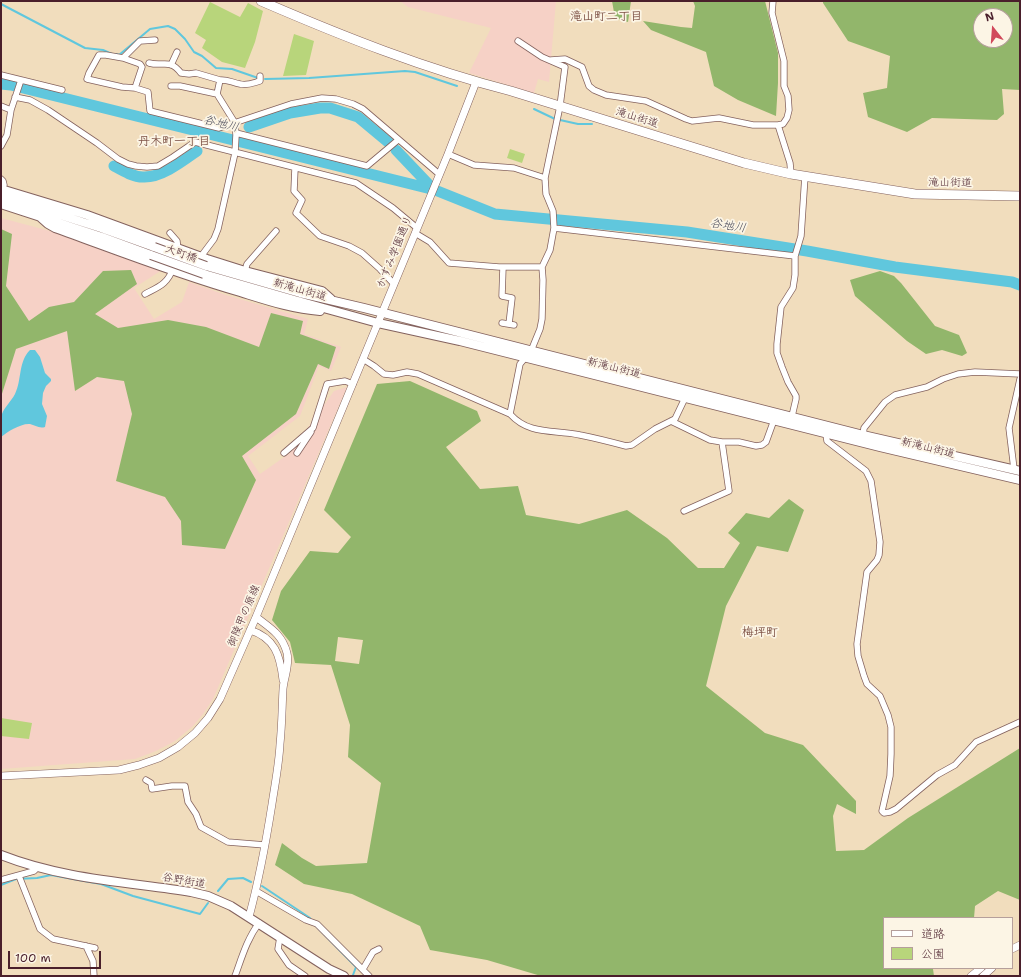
<!DOCTYPE html>
<html>
<head>
<meta charset="utf-8">
<style>
	body { margin:0 }
	#map { position:relative; width:1021px; height:977px; overflow:hidden; background:#f1ddbd; font-family:"Shantell Sans","Klee One",sans-serif }
	canvas { display:block }
	.frame { position:absolute; inset:0; border:2px solid #4a1f2b; pointer-events:none }
	.legend { position:absolute; left:883px; top:917px; width:130px; height:52px; box-sizing:border-box; background:#fcf5e5; border:1px solid #b59f9b; margin:0; padding:5px 7px; list-style:none; font-size:12px; color:#4a1f2b }
	.legend li { display:flex; align-items:center; gap:8px; height:20px }
	.legend b { width:20px; border:1px solid #b59f9b }
	.north { position:absolute; left:973px; top:8px; width:40px; height:40px; box-sizing:border-box; background:#fcf5e5; border:1px solid #b59f9b; border-radius:50%; rotate:343deg; font-size:11px; font-weight:700; line-height:16px; text-align:center; color:#4a1f2b }
	.north::after { content:''; display:block; margin:auto; width:14px; height:18px; background:#d1495b; clip-path:polygon(50% 0,100% 100%,50% 72%,0 100%) }
	.scale { position:absolute; left:8px; top:951px; width:93px; height:18px; box-sizing:border-box; border:2px solid #4a1f2b; border-top:0; padding-left:5px; font-size:12px; line-height:14px; white-space:nowrap; color:#4a1f2b; -webkit-text-stroke:3px #fcf5e5; paint-order:stroke }
</style>
</head>
<body>
<div id="map">
<canvas width="1021" height="977"></canvas>
<div class="frame"></div>
<ul class="legend">
<li><b style="height:5px;background:#fff"></b>道路</li>
<li><b style="height:11px;background:#b8d57b"></b>公園</li>
</ul>
<div class="north">N</div>
<div class="scale">100 m</div>
</div>
<script>
const ctx = document.querySelector('canvas').getContext('2d');
ctx.lineJoin = 'round';
function fillPath(path, color) { ctx.fillStyle = color; ctx.fill(path, 'evenodd'); }
function stroke(path, color, width, dash) { ctx.strokeStyle = color; ctx.lineWidth = width; ctx.lineCap = dash ? 'butt' : 'round'; ctx.setLineDash(dash || []); ctx.stroke(path); }
function drawText(font, color, halo, rows, align = 'center') {
  ctx.font = font + ' "Shantell Sans","Klee One",sans-serif'; ctx.lineWidth = 3.5; ctx.setLineDash([]); ctx.textBaseline = 'middle'; ctx.strokeStyle = halo; ctx.fillStyle = color; for (const [text, x, y, turn = 0] of rows) {
    ctx.save(); ctx.translate(x, y); ctx.rotate((+turn || 0) * Math.PI / 180); ctx.textAlign = isNaN(turn) ? turn : align; if (halo) ctx.strokeText(text, 0, 0); ctx.fillText(text, 0, 0); ctx.restore();
  }
}
const built = new Path2D(`
	M400,1h156l-7,81 -11,-3 -4,14 -65,-20 22,-45 -83,-21z
	M1,218l49,13 112,39 -28,18 20,31 28,-17 7,-20 37,13 82,24 -4,15 37,13 -10,24 -12,-5 -19,50 -52,40 12,18 30,-21 44,-62 13,-4 -134,312 -10,15 -10,12 -18,15 -19,10 -21,8 -134,10z`);
const green = new Path2D(`
	M210,2l30,15 8,-14 15,8 -8,31 -10,26 -23,-6 -20,-14 4,-8 -11,-7z
	M294,34l20,7 -8,34 -23,1z
	M510,149l15,5 -3,9 -15,-5z
	M1,718l31,5 -3,16 -28,-3z`);
const forest = new Path2D(`
	M612,1h19l-3,21 -13,-4z
	M693,1h72l13,52v30l-2,33 -38,-16 -24,-14 -8,-34 -55,-22 -8,-9 38,6 11,1 3,-22z
	M823,1h197v89l-18,-1 2,25 -7,6 -65,-2 -25,14 -39,-15 -5,-24 24,-5 3,-32 -42,-15 -25,-38zM981,16h24v24h-24z
	M1,229l11,5 -6,52 23,35 20,-14 25,-5 29,-31 28,-1 6,14 -42,30 23,14 50,-8 38,7 53,20 12,-34 32,8 -3,13 36,13 -7,22 -11,-5 -22,50 -54,42 14,24 -31,69 -43,-4 -1,-24 -16,-24 -49,-16 16,-67 -8,-33 -27,-4 -22,14 -8,-60 -51,18 -15,48z
	M880,271l14,5 7,7 34,43 24,9 8,18 -5,3 -20,-6 -16,4 -19,-13 -52,-45 -5,-16z
	M410,381l67,30 4,10 -35,26 34,42 38,-3 8,29 53,9 48,-14 40,28 31,30h26l16,-25 -12,-10 18,-20 23,5 20,-19 15,11 -16,42 -31,-6 -31,60 -20,80 59,47 38,12 53,56v13l-19,-10 -4,12 3,35 28,-1 44,-32 112,-70v152l-22,-9 -23,15 -1,12h-90v50h50l-1,1 1,7h-393l-54,-16 -57,-10 -10,-24 -68,-32 -48,-10 -29,-19 7,-22 20,15 14,8 51,-3 14,-80 -33,-26 2,-32 -19,-60 -36,-2 -5,-21 -18,-22 9,-29 29,-40 28,2 13,-16 -27,-27 53,-126zM338,637l25,3 -4,24 -24,-3z`);
const water = new Path2D(`
	M30,350h5l5,7 5,16 6,6v2l-5,5 -3,7 -1,11 5,12 -2,11c-6,2 -10,-2 -15,-3 -9,-1 -23,8 -29,13 0,-6 -1,-13 0,-19 1,-9 10,-16 14,-24 7,-14 3,-32 15,-44z`);
const stream = new Path2D(`
	M1,4l84,44 18,2 9,4
	M116,54l3,1 31,-26 18,-3 7,3 10,10 9,13 8,4 14,12 16,1 26,9
	M265,79l44,-1 96,-7 10,1 42,14
	M534,109l21,10
	M560,120l18,4h14
	M1,885l15,-6 21,-1 14,-3 50,9 32,12 67,18 8,-11
	M262,886l48,32 1,3
	M218,891l10,-12 15,-1 8,4
	M314,924l42,43 -3,8`);
const river = new Path2D(`
	M1,84l10,1 424,105 60,24 192,18 120,19 88,16 117,15 8,3
	M249,127l41,-14 30,-5h10l28,9 30,25
	M396,150l38,40
	M114,166c9,5 19,11 29,11 18,1 40,-16 54,-26`);
const minor = new Path2D(`
	M773,1l-1,12 12,48v25l4,10 1,14 -2,8 -4,6 -5,1 12,38 1,11
	M155,40l-15,1 -17,17 -17,-3h-7l-10,18 -2,6 35,8 13,1 13,4 2,19 69,17 72,-24 31,-6 14,1 17,5 10,5 76,65
	M123,58l17,6 2,3 -7,21
	M551,60l14,-1 17,8 7,19 5,4 12,5 40,6 40,18 6,2 27,-3 34,7h25
	M149,63c15,4 20,-5 32,10l8,1 7,-1 24,7
	M171,65l6,-13
	M1,75l61,15
	M171,86h9l37,8
	M15,97l15,3 18,10 49,33 21,16 10,5 8,2 11,1 11,-1 15,-9 22,-15 161,41 37,25 24,20
	M1,106l10,4
	M236,133l131,33 31,-26
	M1,146l6,-11 4,-25 10,-30
	M448,154l26,11 40,3 31,10
	M295,168l-1,23 8,9 -6,13 24,23 29,10 13,7 18,16 14,15
	M1,179l2,2 1,4 -2,4
	M554,228l241,28
	M170,233l7,8 1,9
	M415,233l15,9 19,21 50,4h43
	M199,259l15,-20 4,-10 17,-76 1,-18 -1,-12 -18,-29 3,-14c7,-1 13,3 20,4 7,2 13,-1 20,-3v-5
	M503,267l-1,29 10,2 -3,26
	M245,271l2,-7 29,-33
	M145,294c13,-7 23,-10 28,-26
	M502,323l12,2
	M363,359l11,7 10,8 9,1 14,-3 11,2 92,40c20,22 44,15 70,21 15,3 31,7 46,11l6,-1 23,-16 20,-10 10,-21
	M510,414l10,-50 11,-13 9,-22 2,-10 1,-39 -1,-13 8,-17 4,-22 -1,-17 -7,-17 -1,-16 15,-72 5,-39 -23,-10 -24,-16
	M792,416l4,-17v-3l-8,-14 -6,-15 -5,-14v-9l4,-37 12,-19 2,-13v-19l6,-20 4,-60
	M671,421l39,19 12,2h17l17,4 6,-1 4,-3 8,-22
	M826,434l1,7 39,30 5,10 9,61 -1,13 -2,5 -10,12 -10,72 1,12 6,20 3,8 13,12 8,19 3,12v27l-1,22 -8,35 2,2 6,-1 6,-3 41,-34 18,-10 21,-23 44,-20
	M863,435l1,-7 21,-26 10,-7 32,-8 16,-8 15,-5 17,-2 45,2
	M284,453l29,-25 14,-44 18,-3 8,3
	M297,453l14,-21
	M1014,469l-5,-41 11,-49
	M684,511l45,-20 -7,-49
	M146,780l5,3 1,6 20,-3h13l3,16 8,12 5,13 27,15 37,3
	M19,876l21,53 13,10 42,9
	M1,880l33,-9 3,-3
	M256,891l50,29 11,4 52,52
	M280,937l-2,12 11,16 16,11
	M86,946l7,15 1,15
	M363,969l10,-17 6,-3
	M235,976c7,-19 12,-37 24,-53`);
const tertiary = new Path2D(`
	M250,630c25,8 30,25 33,50
	M1,776l118,-6 20,-5 20,-7 19,-11 17,-14 13,-15 12,-19 36,-82 192,-463 28,-72
	M249,917c10,-37 17,-75 23,-113 3,-20 7,-40 8,-60 2,-19 2,-37 3,-55 1,-12 7,-24 4,-36 -5,-19 -17,-25 -31,-36
	M1012,949l8,-4
	M971,976l10,-8
	M983,976l9,-8`);
const secondary = new Path2D(`
	M1,189l86,26 120,44 38,12 77,20 9,8
	M1,196l100,32 53,19
	M1,204l101,33 49,18
	M39,216l9,8 7,4c61,22 122,46 185,64 26,8 52,17 80,19
	M206,266l94,27 64,15 499,127 157,36
	M204,274l94,27 80,22 82,18 420,106 140,33
	M1,855c61,24 126,27 190,37l17,4 23,10 98,63 15,7`);
const trunk = new Path2D(`
	M261,1c81,35 164,68 250,90l233,72 47,11 124,20 105,2`);
const secondaryBridge = new Path2D(`
	M154,247l52,19
	M151,255l53,19`);
const streetNames = [
	["滝山街道",637,118,17],
	["滝山街道",950,183,1],
	["かすみ学園通り",395,252,-68],
	["大町橋",181,254,19],
	["新滝山街道",300,290,16],
	["新滝山街道",614,368,14],
	["新滝山街道",928,448,14],
	["御陵甲の原線",244,616,-67],
	["谷野街道",184,881,10]
];
const neighbourhoodNames = [
	["滝山町二丁目",606,17],
	["丹木町一丁目",174,142],
	["梅坪町",760,633]
];
const waterNames = [
	["谷地川",221,124,14],
	["谷地川",728,226,9]
];
fillPath(built, '#f6d1c6');
fillPath(green, '#b8d57b');
fillPath(forest, '#92b66b');
fillPath(water, '#60c7dd');
stroke(stream, '#60c7dd', 2);
stroke(river, '#60c7dd', 11);
stroke(minor, '#84625e', 7);
stroke(tertiary, '#84625e', 8);
stroke(secondary, '#84625e', 10);
stroke(trunk, '#84625e', 10);
stroke(minor, '#fff', 5.5);
stroke(tertiary, '#fff', 7);
stroke(secondary, '#fff', 8);
stroke(trunk, '#fff', 9);
stroke(secondaryBridge, '#84625e', 10, []);
stroke(secondaryBridge, '#fff', 8);
drawText('11px', '#4a1f2b', '#fcf5e5', streetNames);
drawText('bold 12px', '#7d5145', '#fcf5e5', neighbourhoodNames);
drawText('italic 12px', '#515160', '#fcf5e5', waterNames);
</script>
</body>
</html>
